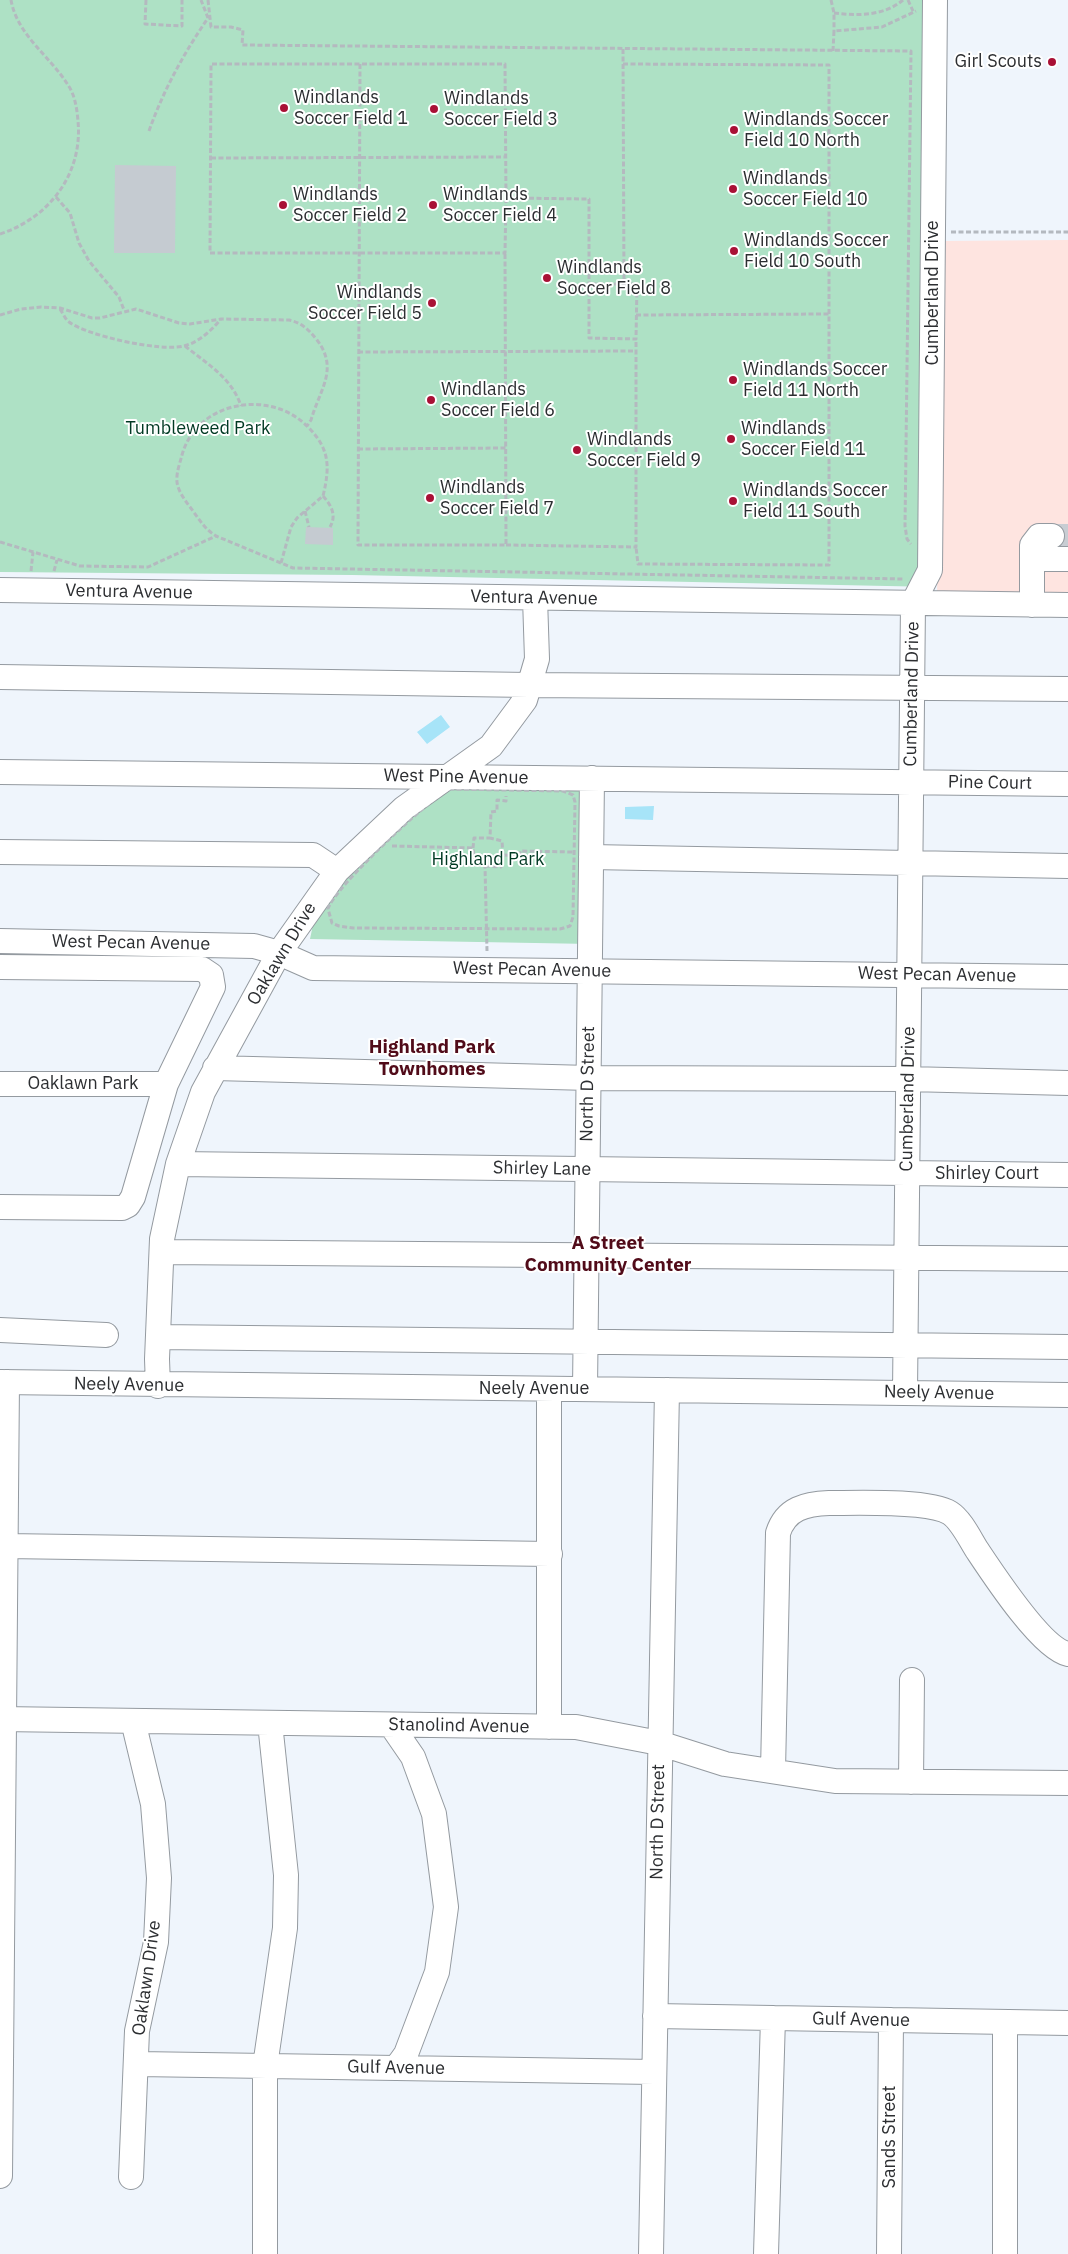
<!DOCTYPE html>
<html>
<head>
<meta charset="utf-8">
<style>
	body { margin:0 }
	canvas { display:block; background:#eff5fc }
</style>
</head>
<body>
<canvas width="1068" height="2254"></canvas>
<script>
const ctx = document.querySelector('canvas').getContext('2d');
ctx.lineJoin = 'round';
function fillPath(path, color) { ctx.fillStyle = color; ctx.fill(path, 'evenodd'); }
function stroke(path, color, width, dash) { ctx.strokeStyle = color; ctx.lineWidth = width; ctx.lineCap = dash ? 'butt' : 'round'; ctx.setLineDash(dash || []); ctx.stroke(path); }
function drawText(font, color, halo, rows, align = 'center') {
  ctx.font = font + ' "IBM Plex Sans",sans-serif'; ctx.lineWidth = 4; ctx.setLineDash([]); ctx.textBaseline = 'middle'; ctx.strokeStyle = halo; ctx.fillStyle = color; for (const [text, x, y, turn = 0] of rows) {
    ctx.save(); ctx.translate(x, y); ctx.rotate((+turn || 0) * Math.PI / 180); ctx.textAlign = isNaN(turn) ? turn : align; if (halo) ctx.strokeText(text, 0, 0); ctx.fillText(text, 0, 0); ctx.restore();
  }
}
const commercial = new Path2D(`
	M1068,240v359l-131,-2 5,-356z`);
const green = new Path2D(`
	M0,0h945l-9,587 -584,-12 -352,-3z
	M449,777l143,3 -1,164 -281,-5 9,-43z`);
const water = new Path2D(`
	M441,715l9,12 -23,17 -10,-12z
	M654,806l-1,14 -28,-1v-12z`);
const building = new Path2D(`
	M115,165l61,1 -1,87h-61z
	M306,527l27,1v17l-28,-1z`);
const minorTunnel = new Path2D(`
	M1052,536h16`);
const path = new Path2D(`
	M146,0l-1,24 37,2v-26
	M208,0l3,27h20l12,3 -1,15 669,6 -6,475 2,13 4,5
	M831,0l3,13v18
	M908,0l5,11
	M834,13c24,3 50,3 69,-13
	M623,49l1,235h-35v54l47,1 1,-55h-13
	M833,51l1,-20 48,-4 34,-16
	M360,64l-2,481h148l-1,-292
	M623,64l206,1v500l-191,-1 -2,-17
	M149,131c14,-40 35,-78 59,-113l-7,-18
	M211,158l295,-1
	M56,197l14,16 9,30 10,18 30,36 5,13
	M506,198l-1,55h-295l1,-189h294l1,134 83,1v85
	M951,232h117
	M0,234c49,-16 83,-60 78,-113 -1,-12 -3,-26 -10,-36 -18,-29 -51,-50 -57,-85
	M60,309c3,4 5,10 9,13 19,14 92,30 115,24 15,-4 27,-15 37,-27
	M0,315l21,-6 20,-2 19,1 32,10h8l36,-9 43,14 11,1 31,-5 68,1c13,3 19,9 28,20 22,29 3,49 -6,80l-4,6
	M636,315l193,-1
	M185,346c21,17 47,32 56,60
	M358,352l278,-1
	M358,449l148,-1
	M323,496c8,9 14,19 7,31
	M305,511l4,16
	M0,542l80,24 68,1 68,-31
	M506,545l130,2v-208
	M281,563l10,-36 6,-9 26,-22c7,-29 7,-47 -15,-69 -38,-39 -111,-26 -126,28 -2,8 -6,18 -5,27 1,10 10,21 16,29 7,10 13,19 23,25l77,32 611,11
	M31,571l2,-19
	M54,571l3,-11
	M449,789l114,2 10,4 2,7 -2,115 -3,9 -10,3 -207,-1 -14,-2 -7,-3 -4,-14c4,-19 101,-110 121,-120z
	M392,846l81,2 2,16 10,2 2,85
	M473,848l1,-10h16
	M503,855l-1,-14 -12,-3 1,-26 6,-1v-11l9,1v-5
	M485,866l16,1 2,-12 17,1v-5l53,1`);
const minor = new Path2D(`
	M1032,559h36
	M0,590l1068,15
	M1032,605v-60l7,-9h13
	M0,677l529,8 539,4
	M0,772l1068,12
	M0,852l313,3 24,16
	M591,857l477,9
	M0,941l254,5 25,7 34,15 755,9
	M0,967l202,2 9,6 2,12 -47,97 -33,113 -5,8 -6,3 -122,-1
	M215,1068l374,10 319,1 160,4
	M0,1084h166
	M178,1164l890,11
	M162,1252l906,7
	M0,1330l106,5
	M158,1337l910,10
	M0,1382l1068,13
	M158,1386l-1,-27 5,-120 16,-75 25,-72 76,-139 58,-82 67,-63 87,-62 34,-46 12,-41 -2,-61
	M549,1389v338
	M585,1389l7,-611
	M905,1392l8,-789 17,-33 5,-570
	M6,1546l544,8
	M0,1719l576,8 83,16 66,21 110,17 233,2
	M391,1725l22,32 21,57 12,93 -9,65 -31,82 -10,14
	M773,1771l5,-238c8,-25 28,-29 51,-30 27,0 100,-3 121,10 11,7 20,26 27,37 16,24 65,99 91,104
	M911,1782l1,-102
	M655,2016l413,7
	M138,2064l516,8
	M0,2176l7,-794
	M131,2177l6,-146 19,-89 3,-64 -6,-74 -20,-83
	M265,2254v-188l20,-138 1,-53 -16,-152
	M651,2254l16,-864
	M766,2254l7,-236
	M889,2254l2,-234
	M1005,2254v-232`);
const markers = [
	[1052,62,5,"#a91136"],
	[284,108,5,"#a91136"],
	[434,109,5,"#a91136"],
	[734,130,5,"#a91136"],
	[733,189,5,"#a91136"],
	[283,205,5,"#a91136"],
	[433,205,5,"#a91136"],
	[734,251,5,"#a91136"],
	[547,278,5,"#a91136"],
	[432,303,5,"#a91136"],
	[733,380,5,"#a91136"],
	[431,400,5,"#a91136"],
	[731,439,5,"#a91136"],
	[577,450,5,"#a91136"],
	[430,498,5,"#a91136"],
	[733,501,5,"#a91136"]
];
const poiNames = [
	["Girl Scouts",1042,62,"right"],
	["Windlands",294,98],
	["Soccer Field 1",294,119],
	["Windlands",444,99],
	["Soccer Field 3",444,120],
	["Windlands Soccer",744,120],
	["Field 10 North",744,141],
	["Windlands",743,179],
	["Soccer Field 10",743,200],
	["Windlands",293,195],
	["Soccer Field 2",293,216],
	["Windlands",443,195],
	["Soccer Field 4",443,216],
	["Windlands Soccer",744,241],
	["Field 10 South",744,262],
	["Windlands",557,268],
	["Soccer Field 8",557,289],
	["Windlands",422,293,"right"],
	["Soccer Field 5",422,314,"right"],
	["Windlands Soccer",743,370],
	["Field 11 North",743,391],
	["Windlands",441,390],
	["Soccer Field 6",441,411],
	["Windlands",741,429],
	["Soccer Field 11",741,450],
	["Windlands",587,440],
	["Soccer Field 9",587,461],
	["Windlands",440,488],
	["Soccer Field 7",440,509],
	["Windlands Soccer",743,491],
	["Field 11 South",743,512]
];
const streetNames = [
	["Cumberland Drive",933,293,-90],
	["Ventura Avenue",129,592,1],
	["Ventura Avenue",534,598,1],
	["Cumberland Drive",912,694,-89],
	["West Pine Avenue",456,777,1],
	["Pine Court",990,783,1],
	["West Pecan Avenue",131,943,1],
	["Oaklawn Drive",282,954,-59],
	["West Pecan Avenue",532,970,1],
	["West Pecan Avenue",937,975,1],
	["Oaklawn Park",83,1084],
	["North D Street",588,1084,-89],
	["Cumberland Drive",908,1099,-89],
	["Shirley Lane",542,1169,1],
	["Shirley Court",987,1174],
	["Neely Avenue",129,1385,1],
	["Neely Avenue",534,1389],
	["Neely Avenue",939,1393,1],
	["Stanolind Avenue",459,1726,1],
	["North D Street",658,1822,-89],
	["Oaklawn Drive",147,1978,-82],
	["Gulf Avenue",861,2020,1],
	["Gulf Avenue",396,2068,1],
	["Sands Street",890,2137,-90]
];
const parkNames = [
	["Tumbleweed Park",198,429],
	["Highland Park",488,860]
];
const neighbourhoodNames = [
	["Highland Park",432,1048],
	["Townhomes",432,1070],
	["A Street",608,1244],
	["Community Center",608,1266]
];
fillPath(commercial, '#fee4e0');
fillPath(green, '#aee1c5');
fillPath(water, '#a7e4f8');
fillPath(building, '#c5cbd1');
stroke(minorTunnel, '#c8cdd3', 24, [24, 12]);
stroke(minor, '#949aa0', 26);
stroke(path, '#b4b9bf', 3, [5, 2.5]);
stroke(minor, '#fff', 24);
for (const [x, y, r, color] of markers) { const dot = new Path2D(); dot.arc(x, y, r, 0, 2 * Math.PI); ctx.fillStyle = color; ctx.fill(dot); stroke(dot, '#fff', 2); }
drawText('18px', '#2c2e31', '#fff', poiNames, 'left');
drawText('18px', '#2c2e31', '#fff', streetNames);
drawText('18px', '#003923', '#fff', parkNames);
drawText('bold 19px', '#510b19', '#fff', neighbourhoodNames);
</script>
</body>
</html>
